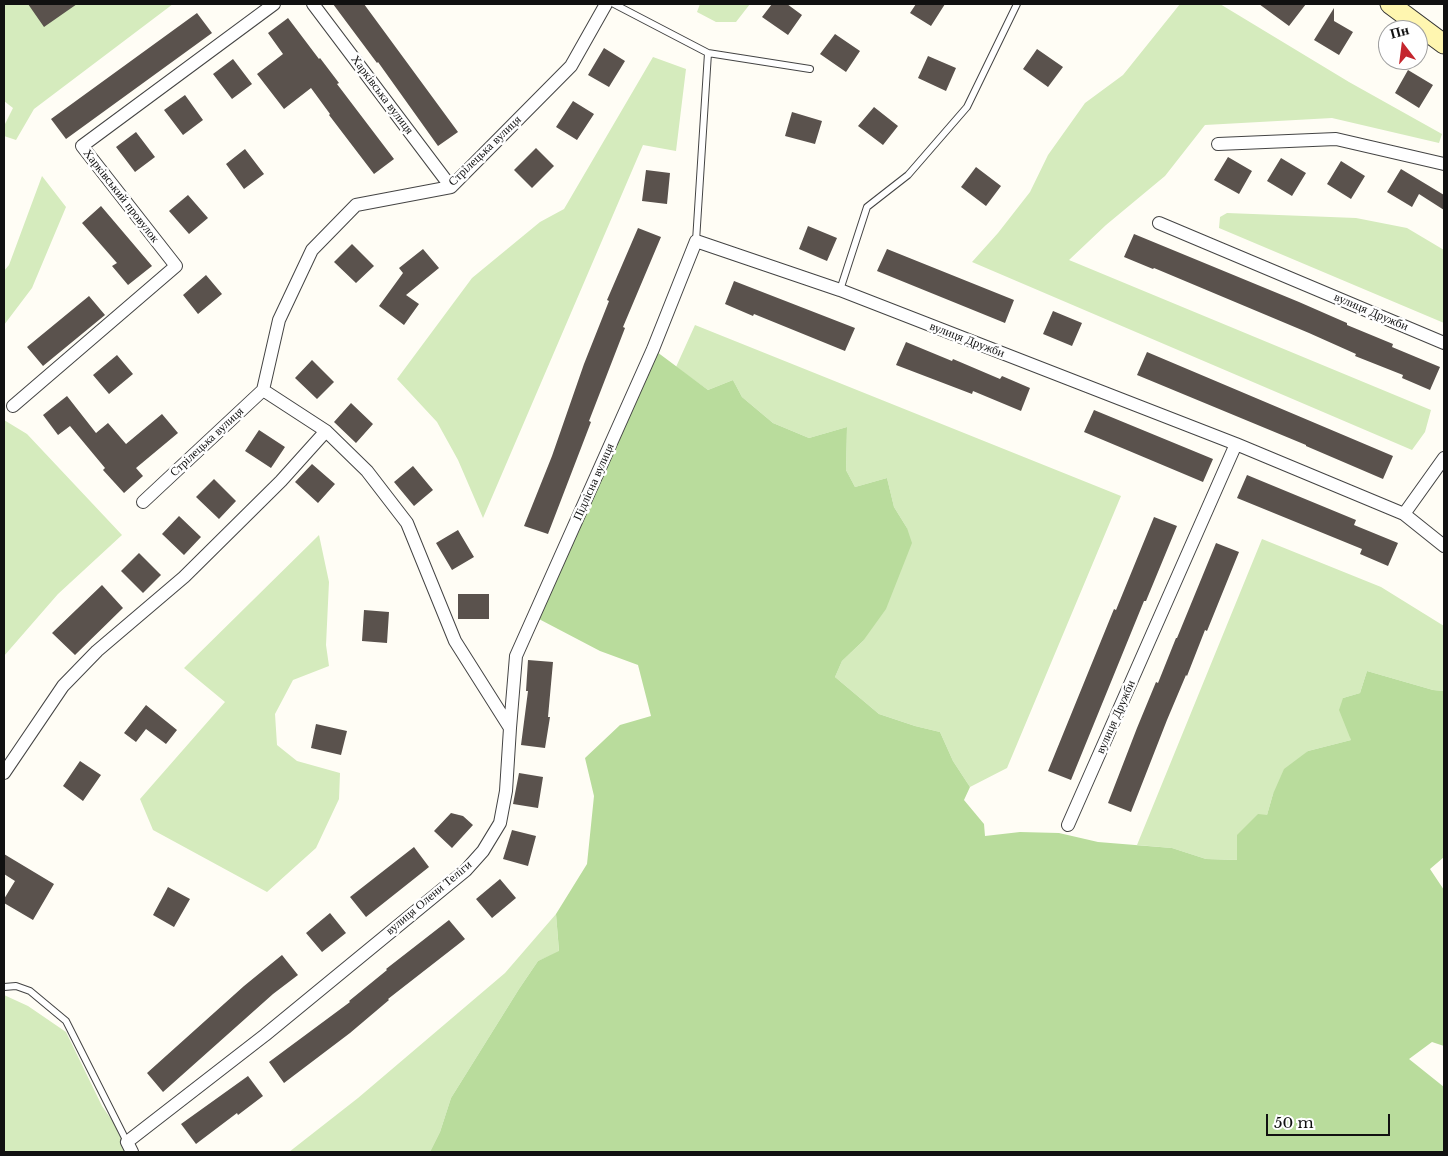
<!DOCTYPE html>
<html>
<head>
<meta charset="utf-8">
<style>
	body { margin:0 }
	#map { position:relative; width:1448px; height:1156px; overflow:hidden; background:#fffdf5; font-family:"Libre Baskerville",serif }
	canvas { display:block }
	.frame { position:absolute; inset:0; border:5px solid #111; pointer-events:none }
	.north { position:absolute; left:1378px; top:20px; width:50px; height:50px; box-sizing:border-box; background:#fff; border:1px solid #a0a0a0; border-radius:50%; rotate:345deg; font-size:14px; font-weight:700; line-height:20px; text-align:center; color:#111 }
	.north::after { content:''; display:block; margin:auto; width:18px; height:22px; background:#c4262e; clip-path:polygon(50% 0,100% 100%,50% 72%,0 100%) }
	.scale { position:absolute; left:1266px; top:1114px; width:124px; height:22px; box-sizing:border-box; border:2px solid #111; border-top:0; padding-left:6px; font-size:15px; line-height:18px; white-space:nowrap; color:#111; -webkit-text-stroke:4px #fff; paint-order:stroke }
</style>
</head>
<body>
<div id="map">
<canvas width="1448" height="1156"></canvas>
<div class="frame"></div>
<div class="north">Пн</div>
<div class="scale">50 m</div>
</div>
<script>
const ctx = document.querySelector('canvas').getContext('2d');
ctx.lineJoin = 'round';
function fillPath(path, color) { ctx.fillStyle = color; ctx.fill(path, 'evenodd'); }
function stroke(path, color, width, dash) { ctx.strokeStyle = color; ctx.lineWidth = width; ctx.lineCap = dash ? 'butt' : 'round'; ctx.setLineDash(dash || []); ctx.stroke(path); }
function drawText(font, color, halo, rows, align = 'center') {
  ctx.font = font + ' "Libre Baskerville",serif'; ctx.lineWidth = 5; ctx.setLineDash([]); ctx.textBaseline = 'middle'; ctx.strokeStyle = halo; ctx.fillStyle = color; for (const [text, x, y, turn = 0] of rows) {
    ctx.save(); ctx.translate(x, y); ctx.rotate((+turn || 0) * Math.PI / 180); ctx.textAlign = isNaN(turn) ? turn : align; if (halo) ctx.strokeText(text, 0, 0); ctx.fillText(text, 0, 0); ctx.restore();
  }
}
const green = new Path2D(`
	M4,4h169l-139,105 -18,31 -12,-4v-10l9,-18 -9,-7z
	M700,4h50l-14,18h-20l-19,-10z
	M1180,4h40l129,78 93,52 -3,9 -107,-25 -127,7 -40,51 -59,49 -37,35 362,150 -6,22 -13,18 -440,-188 26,-29 32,-41 18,-37 37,-52 38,-28z
	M653,57l33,12 -10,82 -33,-6 -160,373 -25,-58 -21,-38 -40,-43 75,-101 68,-56 24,-13z
	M42,176l24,31 -34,81 -28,37v-54l5,-6z
	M1227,213l129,5 51,10 37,22v73l-225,-95 1,-11z
	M695,325l426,171 -114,272 -37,19 -17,-26 -13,-29 -25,-6 -36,-12 -44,-37 7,-16 21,-20 44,-113 -13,-21 -7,-29 -32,9 -9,-17 1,-43 -38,11 -36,-15 -31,-26 -9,-17 -25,10 -32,-23z
	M4,420l23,14 95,101 -64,59 -54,62z
	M319,535l10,47 -3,63 3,21 -36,14 -18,34 2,31 20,16 43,12 -1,26 -23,49 -49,44 -114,-62 -13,-31 85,-97 -41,-34z
	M1262,539l119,48 63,39v65l-11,-1 -66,-19 -7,22 -17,5 8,42 -43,11 -35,43 -6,21 -29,45 -32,-1 -34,-11 -35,-3z
	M556,914l3,38 -21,9 -19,28 -68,109 -11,34 -10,20h-141l69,-54 147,-125z
	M4,995l24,11 38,26 36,74 25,36 5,10h-128z`);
const forest = new Path2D(`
	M653,349l55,41 25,-10 9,17 31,26 36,15 38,-11 -1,43 9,17 32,-9 7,29 13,21 5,15 -26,66 -23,32 -21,20 -7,16 44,37 36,12 25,6 13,29 17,26 -6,13 20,24 1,12 35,-4 39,1 39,9 74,6 34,11 31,1v-25l21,-21 9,1 6,-21 11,-25 24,-18 43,-11 -12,-30 4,-12 17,-5 7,-22 66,19 11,1v166l-14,12 14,21v156l-12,-4 -23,17 35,28v65h-1014l10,-20 11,-34 68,-109 19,-28 21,-10 -3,-37 31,-50 7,-68 -9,-38 35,-33 31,-9 -13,-51 -38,-14 -63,-33z`);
const building = new Path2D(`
	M28,4h49l-33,23z
	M333,4h31l94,128 -20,14 -60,-84 -1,1z
	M772,4h15l15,11 -14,20 -26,-18z
	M916,4h29l-14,22 -21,-13z
	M1259,4h47l-17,22z
	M1334,8v13l19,11 -14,23 -25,-15z
	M197,13l15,20 -146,106 -15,-20z
	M288,18l31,41 1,-1 19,25 -2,1 57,75 -20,15 -45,-59 1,-1 -19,-26 -27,21 -27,-35 26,-20 -15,-21z
	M835,34l25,17 -14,21 -26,-18z
	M604,48l21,13 -16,26 -21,-12z
	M1037,49l26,18 -15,20 -25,-18z
	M928,56l28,12 -10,23 -28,-13z
	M233,59l19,25 -20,15 -19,-25z
	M1408,70l25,15 -14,23 -24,-15z
	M185,95l18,25 -20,15 -19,-25z
	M573,101l21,13 -17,26 -21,-13z
	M874,107l24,19 -15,19 -25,-19z
	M792,112l30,9 -7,23 -30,-8z
	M136,132l19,25 -20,15 -19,-25z
	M536,148l18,18 -22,22 -18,-18z
	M245,149l19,25 -20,15 -18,-25z
	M1228,157l24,14 -13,23 -25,-14z
	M1281,158l25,15 -14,23 -25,-15z
	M1341,161l24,15 -14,23 -24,-15z
	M976,167l25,19 -15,20 -25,-19z
	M1401,169l43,26v15l-25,-16 -7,13 -25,-15z
	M646,170l24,3 -3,31 -25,-3z
	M188,195l20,23 -19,16 -20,-23z
	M101,206l51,60 -24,19 -16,-19 5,-3 -35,-40z
	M808,226l29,12 -10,23 -28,-12z
	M638,228l23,9 -38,90 2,1 -36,93 2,1 -43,112 -24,-8 28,-70 32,-92 25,-63 -2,-1z
	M1134,234l165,68 48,21v2l46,19 -1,3 48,20 -10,23 -28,-12 1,-3 -48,-19 1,-2 -47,-21 -155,-65 -1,1 -29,-12z
	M352,244l22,22 -18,17 -22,-21z
	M423,249l16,19 -33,27 13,9 -15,21 -25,-19 24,-33 -4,-5z
	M887,249l127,51 -9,23 -128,-52z
	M206,275l16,19 -24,20 -15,-19z
	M734,281l121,47 -10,23 -91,-37 -1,2 -28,-12z
	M89,296l16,19 -62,51 -16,-19z
	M1053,311l29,12 -10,23 -29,-12z
	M906,342l46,19 1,-2 47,20 2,-3 28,12 -9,23 -48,-20 -1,3 -76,-29z
	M1147,352l246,104 -10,23 -77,-33v-1l-169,-70z
	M117,355l16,19 -24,20 -16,-19z
	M312,360l22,22 -17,17 -22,-21z
	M67,396l29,37 12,-10 18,21 36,-30 16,19 -42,35 7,8 -19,17 -21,-23 2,-2 -35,-42 -12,9 -15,-20z
	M351,403l22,21 -17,19 -22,-21z
	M1094,410l119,49 -10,23 -119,-50z
	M259,430l26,17 -14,21 -26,-17z
	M312,464l23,20 -17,19 -23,-21z
	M413,466l20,24 -19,16 -20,-24z
	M1247,475l109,45 -2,5 44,18 -10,23 -28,-12 2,-5 -125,-51z
	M214,479l22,22 -17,18 -23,-22z
	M179,516l22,21 -17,18 -22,-21z
	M1154,517l23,9 -31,75h-2l-73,179 -23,-9 66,-162 2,1z
	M458,530l16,27 -22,13 -16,-27z
	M1216,543l23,9 -32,79 -2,-1 -18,46 -1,-1 -19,45 -36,92 -23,-9 29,-75 19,-46 2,1 18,-45h1z
	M139,553l22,22 -18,18 -22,-22z
	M102,585l21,23 -48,47 -23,-22z
	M458,594h31v25h-31z
	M364,610l25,2 -2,31 -25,-2z
	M528,660l25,2 -5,55h2l-5,31 -24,-3 7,-54h-2z
	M146,705l31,25 -11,14 -20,-15 -10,13 -12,-9z
	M316,724l31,7 -6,24 -30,-7z
	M80,761l21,14 -18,26 -20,-15z
	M519,773l24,4 -5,31 -25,-4z
	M451,813l12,3 10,9 -21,23 -18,-17z
	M512,830l24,6 -8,30 -25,-7z
	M414,847l15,20 -63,50 -16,-20z
	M4,854l50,30 -21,36 -29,-17v-4l11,-18 -11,-7z
	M500,879l16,19 -24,20 -16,-19z
	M168,887l22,12 -16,28 -21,-12z
	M330,913l16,20 -24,19 -16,-19z
	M449,920l16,19 -77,60 1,1 -39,33 -66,50 -15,-21 81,-60 -1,-1 38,-31 -1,-1z
	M282,955l16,20 -25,19 -110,98 -16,-19 97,-87z
	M248,1076l15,20 -25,19 -1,-2 -41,31 -15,-20z`);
const service = new Path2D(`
	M614,4l94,49 102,16
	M696,241l12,-188
	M840,290l27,-83 41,-32 59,-68 50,-103
	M4,987l12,-1 14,5 36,30 61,121`);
const minor = new Path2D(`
	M313,4l138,183
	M1218,144l118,-5 108,25
	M1159,223l285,120
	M13,406l163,-140 -94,-120 192,-142
	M143,502l120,-112 16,-70 33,-70 44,-45 95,-18 120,-121 35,-62
	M1404,514l40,-56
	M510,728l6,-72 137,-307 43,-108 144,49 396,154 168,70 40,32
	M4,773l59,-87 34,-35 87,-74 97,-96 45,-50
	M1068,825l168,-381
	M132,1152l-5,-10 138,-107 201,-165 17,-19 17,-28 6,-32 4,-63 -55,-87 -48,-118 -40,-52 -41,-40 -63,-41`);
const secondary = new Path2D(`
	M1390,4l54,40`);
const streetNames = [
	["Харківська вулиця",382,95,53],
	["Стрілецька вулиця",485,151,-44],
	["Харківський провулок",121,196,52],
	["вулиця Дружби",1371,312,23],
	["вулиця Дружби",967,340,21],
	["Стрілецька вулиця",207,442,-43],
	["Підлісна вулиця",594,482,-66],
	["вулиця Дружби",1116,717,-66],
	["вулиця Олени Теліги",429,898,-40]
];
fillPath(green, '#d5ebbd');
fillPath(forest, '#b9dc9c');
fillPath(building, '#5a524d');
stroke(service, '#444', 8);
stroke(minor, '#444', 14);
stroke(secondary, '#333', 21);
stroke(service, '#fff', 6);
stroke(minor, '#fff', 12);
stroke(secondary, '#fff6b0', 19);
drawText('12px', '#111', '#fff', streetNames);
</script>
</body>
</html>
